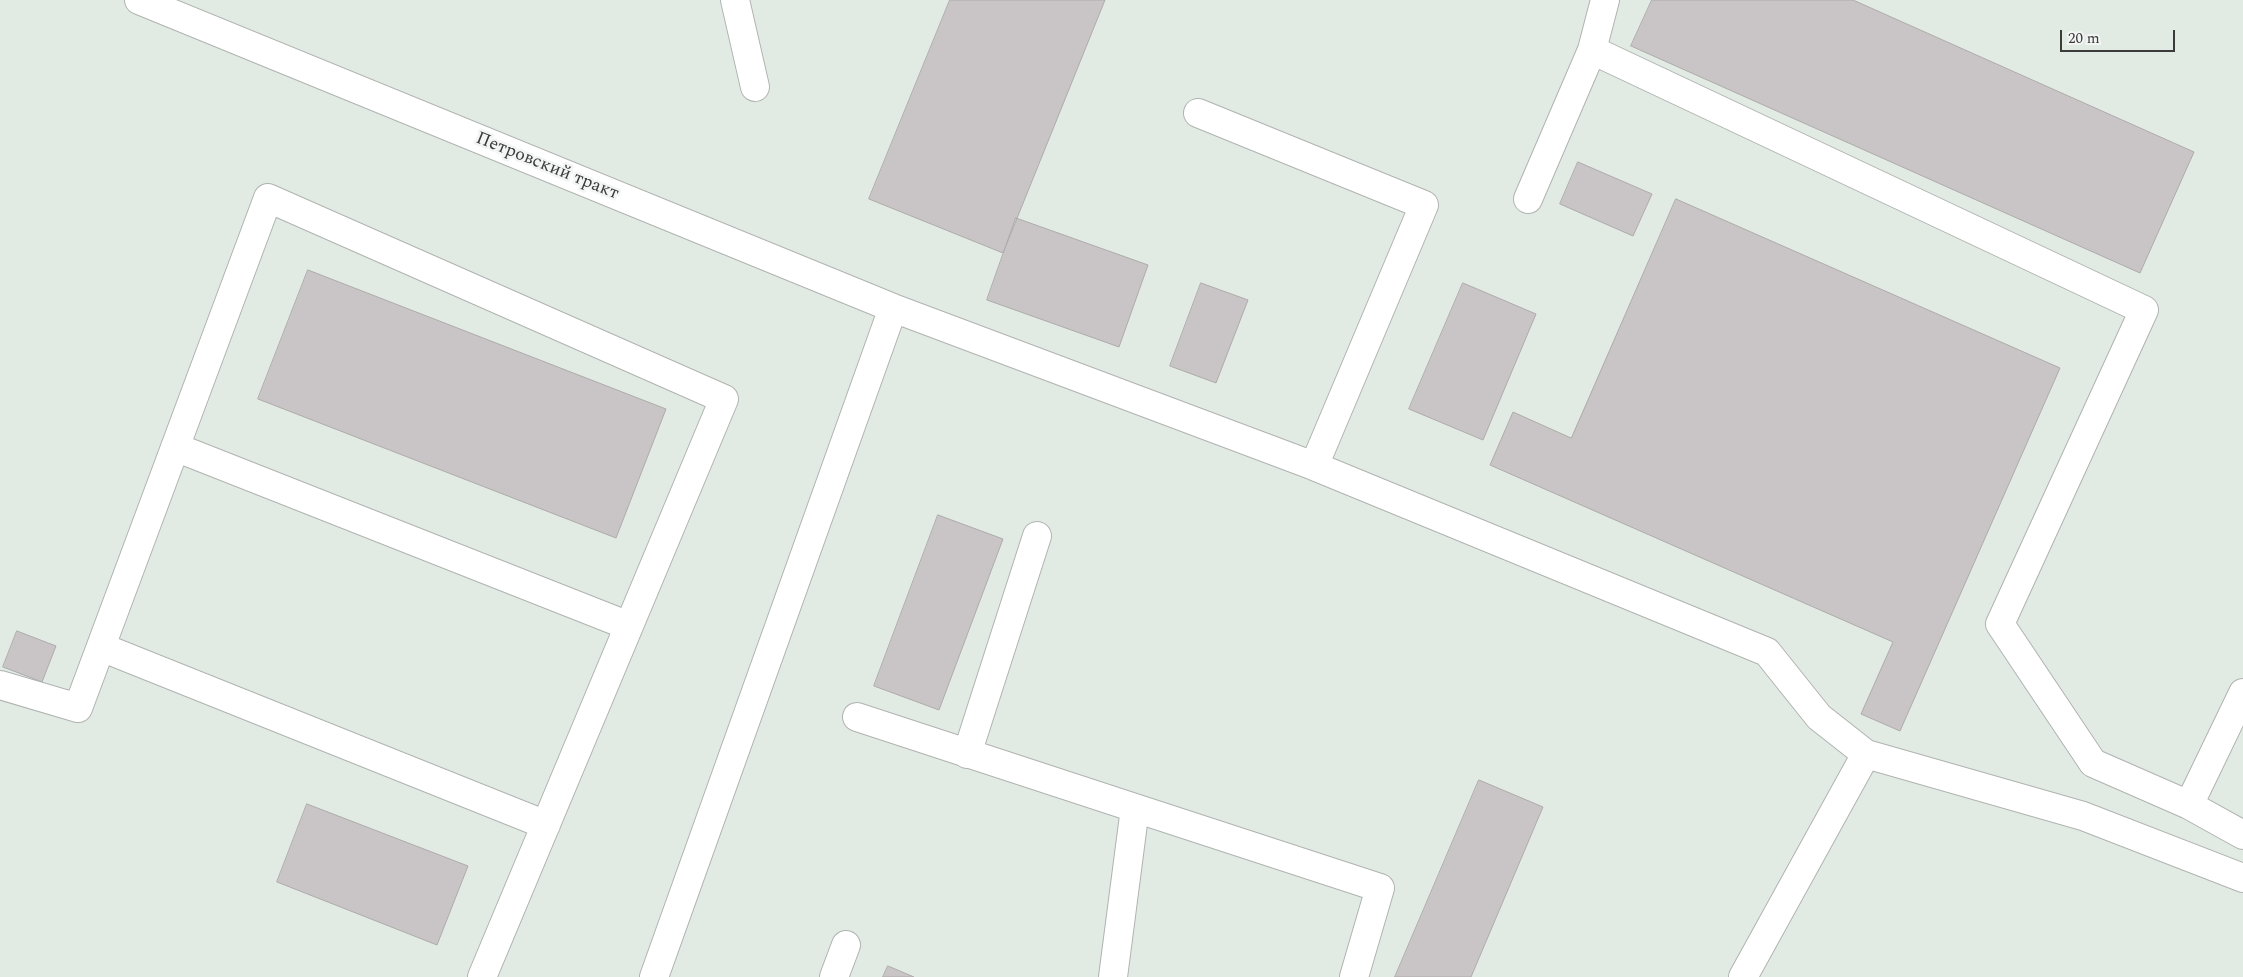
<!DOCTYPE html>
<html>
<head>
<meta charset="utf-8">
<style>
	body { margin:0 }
	#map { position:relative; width:2243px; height:977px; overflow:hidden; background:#f2f5f3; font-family:Spectral,serif }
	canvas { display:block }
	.scale { position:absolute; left:2060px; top:30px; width:115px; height:22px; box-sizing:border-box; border:2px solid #3a3b3a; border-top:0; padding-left:6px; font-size:15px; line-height:18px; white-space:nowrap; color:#3a3b3a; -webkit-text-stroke:4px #f2f5f3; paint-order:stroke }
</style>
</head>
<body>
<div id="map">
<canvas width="2243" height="977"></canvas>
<div class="scale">20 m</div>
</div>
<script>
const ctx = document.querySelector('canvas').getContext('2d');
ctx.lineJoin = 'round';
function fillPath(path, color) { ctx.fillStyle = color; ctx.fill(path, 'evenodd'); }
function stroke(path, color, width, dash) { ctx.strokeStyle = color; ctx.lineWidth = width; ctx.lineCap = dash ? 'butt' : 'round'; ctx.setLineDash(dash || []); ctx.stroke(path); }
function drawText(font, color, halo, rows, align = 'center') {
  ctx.font = font + ' Spectral,serif'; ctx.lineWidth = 5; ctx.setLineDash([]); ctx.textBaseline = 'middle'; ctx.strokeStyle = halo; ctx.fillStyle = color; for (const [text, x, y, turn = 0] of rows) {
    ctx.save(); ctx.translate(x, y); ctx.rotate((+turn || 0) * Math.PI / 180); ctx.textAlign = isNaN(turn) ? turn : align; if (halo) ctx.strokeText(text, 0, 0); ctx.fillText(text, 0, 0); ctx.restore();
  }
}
const built = new Path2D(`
	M0,0h2243v977h-2243z`);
const building = new Path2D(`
	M950,0h155l-102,253 -134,-54z
	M1652,0h201l341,152 -54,121 -509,-227z
	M1578,162l74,32 -19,42 -73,-32z
	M1676,199l384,169 -160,363 -39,-17 32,-72 -403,-177 23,-53 58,26z
	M1016,218l132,47 -29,82 -132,-47z
	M308,270l358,139 -50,129 -358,-139z
	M1201,283l47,17 -32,83 -46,-17z
	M1463,283l73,31 -53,126 -74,-31z
	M938,515l65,24 -64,171 -65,-24z
	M17,631l39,15 -14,36 -39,-15z
	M1479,780l64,27 -72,170h-76z
	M307,804l161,62 -31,79 -160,-63z
	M888,966l26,11h-31z`);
const minor = new Path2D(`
	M139,0l754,308 421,158 453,186 52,65 47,37 217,62 160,62
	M735,0l20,87
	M1605,0l-13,50 552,260 -144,314 93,139 96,42 54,30
	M1198,113l226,92 -110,261
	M1528,199l64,-149
	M175,447l454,179
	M101,647l445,178
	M0,685l78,23 190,-510 456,201 -242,578
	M857,717l278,91 -22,169
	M967,754l70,-218
	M2189,805l54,-112
	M1135,808l245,80 -26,89
	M654,977l239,-669
	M834,977l12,-32
	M1743,977l123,-223`);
const streetNames = [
	["Петровский тракт",547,167,22]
];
fillPath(built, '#e1ebe3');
fillPath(building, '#c9c5c6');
stroke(building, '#afabac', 1);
stroke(minor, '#b0b3b1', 30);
stroke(minor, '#fff', 28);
drawText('18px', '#3a3b3a', '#f2f5f3', streetNames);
</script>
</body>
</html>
